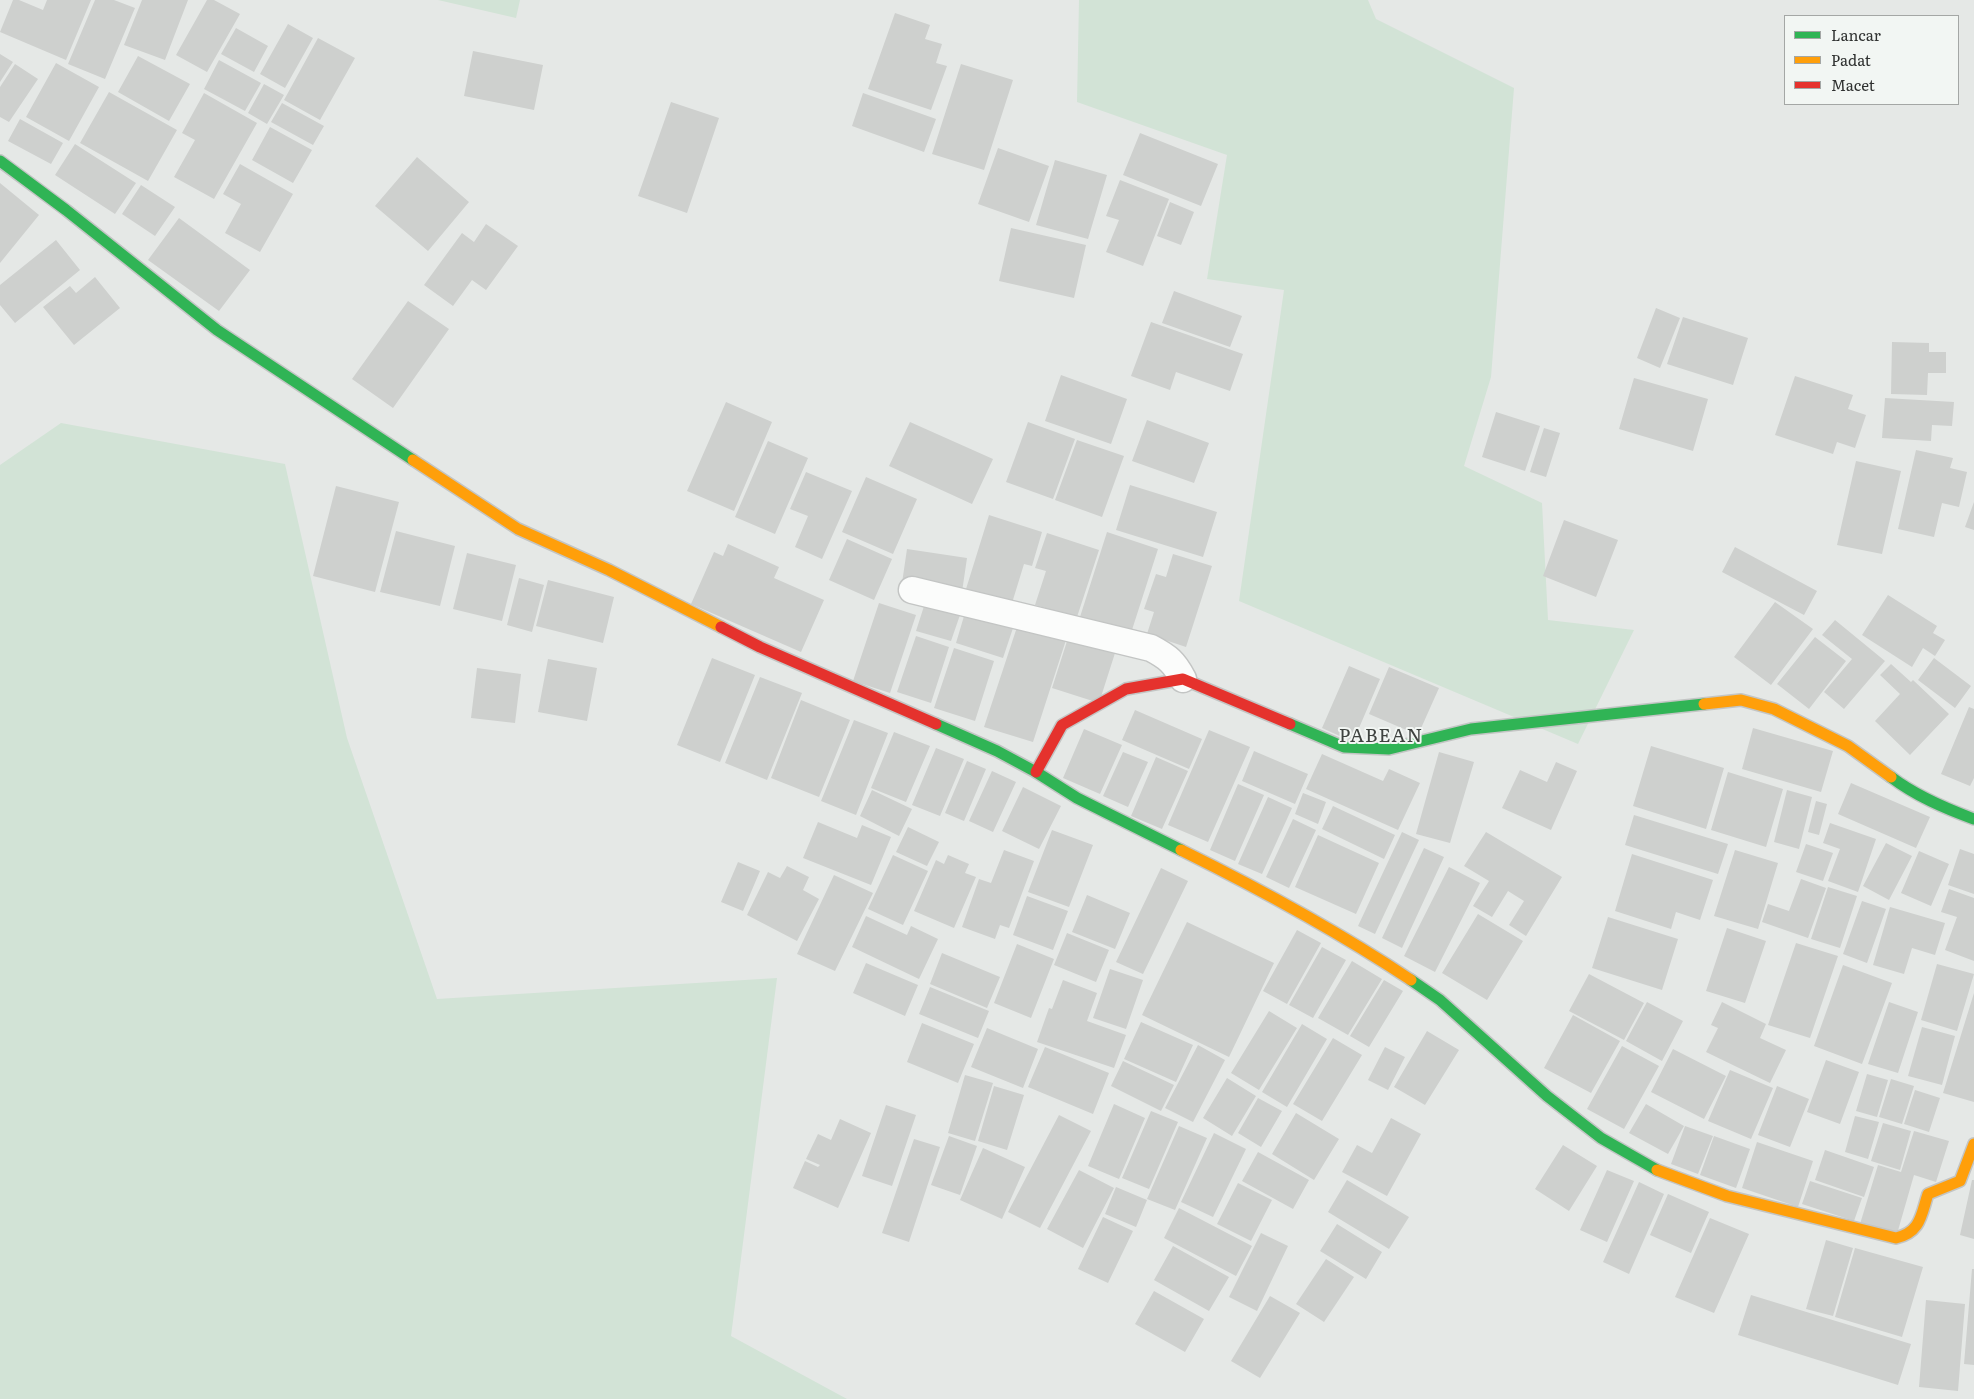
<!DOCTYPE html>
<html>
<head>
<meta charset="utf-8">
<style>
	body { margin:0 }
	#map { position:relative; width:1974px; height:1399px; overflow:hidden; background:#e5e8e6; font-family:Literata,serif }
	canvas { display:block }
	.legend { position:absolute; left:1784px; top:15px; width:175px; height:90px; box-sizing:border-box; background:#f2f6f3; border:1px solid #a4a7a5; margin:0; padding:6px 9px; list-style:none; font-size:15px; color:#2f3130 }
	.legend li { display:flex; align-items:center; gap:10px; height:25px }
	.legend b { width:25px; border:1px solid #a4a7a5 }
</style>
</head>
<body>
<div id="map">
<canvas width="1974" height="1399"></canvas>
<ul class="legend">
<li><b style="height:6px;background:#30b455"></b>Lancar</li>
<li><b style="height:6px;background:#ff9f0a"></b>Padat</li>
<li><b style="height:6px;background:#e5322d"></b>Macet</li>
</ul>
</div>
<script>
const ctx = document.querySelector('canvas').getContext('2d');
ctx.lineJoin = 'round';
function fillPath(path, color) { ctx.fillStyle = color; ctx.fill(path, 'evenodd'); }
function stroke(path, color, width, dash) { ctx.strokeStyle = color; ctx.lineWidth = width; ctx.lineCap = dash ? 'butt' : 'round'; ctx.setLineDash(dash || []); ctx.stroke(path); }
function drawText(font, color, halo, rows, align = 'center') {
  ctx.font = font + ' Literata,serif'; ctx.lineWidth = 4; ctx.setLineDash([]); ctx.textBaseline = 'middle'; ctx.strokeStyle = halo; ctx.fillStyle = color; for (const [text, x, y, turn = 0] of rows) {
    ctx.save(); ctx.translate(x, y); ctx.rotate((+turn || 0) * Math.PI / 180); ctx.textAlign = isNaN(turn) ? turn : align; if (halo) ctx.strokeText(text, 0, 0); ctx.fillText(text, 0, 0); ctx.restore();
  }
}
const green = new Path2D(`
	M438,0h82l-4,18z
	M1079,0h289l8,19 138,69 -23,289 -27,89 78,37 6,117 86,10 -56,114 -339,-143 45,-311 -77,-11 20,-124 -150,-53z
	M61,423l224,41 62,274 90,261 340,-21 -46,358 116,63h-847v-934z`);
const building = new Path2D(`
	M13,0h6l24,10 4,-10h44l-25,60 -66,-28z
	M95,0h19l21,8 -30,71 -37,-15z
	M142,0h46l-23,60 -41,-15z
	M207,0h7l26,14 -33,58 -31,-17z
	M895,13l35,12 -5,14 17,5 -6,19 11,3 -16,44 -63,-21z
	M288,24l25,14 -28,50 -25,-14z
	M236,28l32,18 -14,26 -33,-18z
	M318,38l37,20 -35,62 -36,-20z
	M473,51l70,14 -9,45 -70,-14z
	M0,54l13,8 -13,20z
	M138,56l52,28 -21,37 -51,-29z
	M219,60l42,23 -16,28 -41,-22z
	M56,63l43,24 -30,54 -43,-24z
	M15,64l23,15 -29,43 -9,-5v-30z
	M961,64l52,16 -29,90 -52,-16z
	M264,84l20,11 -17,29 -19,-11z
	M109,92l68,38 -29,51 -68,-38z
	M204,93l53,30 -43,76 -40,-22 21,-37 -13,-7z
	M863,93l73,26 -12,33 -72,-26z
	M671,102l48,16 -32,95 -49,-17z
	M282,103l42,23 -11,19 -42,-23z
	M20,119l43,24 -12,21 -43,-23z
	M270,127l42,23 -19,33 -41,-23z
	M1140,133l78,31 -17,42 -78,-31z
	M75,144l61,39 -21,31 -60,-39z
	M998,148l51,18 -20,56 -51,-18z
	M417,157l52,45 -41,49 -53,-45z
	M1055,160l52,15 -19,64 -52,-14z
	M240,164l53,30 -33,58 -35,-19 16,-29 -18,-10z
	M1120,180l49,19 -26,67 -37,-14 13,-32 -13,-4z
	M0,183l39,32 -39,48z
	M141,185l34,22 -20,29 -33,-22z
	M1170,202l24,10 -13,33 -24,-9z
	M179,218l71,52 -31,41 -71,-51z
	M486,224l32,22 -32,44 -14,-10 -19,26 -29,-21 38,-52 12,9z
	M1011,228l75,17 -12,53 -75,-17z
	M56,240l24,30 -65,53 -15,-18v-20z
	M95,277l25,31 -46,37 -31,-38 27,-21 6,7z
	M1174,291l68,25 -12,31 -68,-24z
	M408,301l41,28 -56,79 -41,-29z
	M1656,308l24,10 -20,50 -23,-10z
	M1683,317l65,21 -15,47 -66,-21z
	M1151,322l92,32 -13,37 -54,-19 -6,18 -39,-14z
	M1892,342l37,1v9h17v21h-18l-1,22 -36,-1z
	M1061,375l66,24 -16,45 -66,-23z
	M1795,376l58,19 -5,14 18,6 -11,33 -18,-6 -4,12 -58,-19z
	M1634,378l74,21 -15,52 -74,-22z
	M1885,398l69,4 -2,24 -20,-1 -1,16 -49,-3z
	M726,402l46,20 -38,89 -47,-20z
	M1496,412l44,14 -15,45 -43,-14z
	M1147,420l62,23 -15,40 -62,-22z
	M910,422l83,37 -21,45 -83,-38z
	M1028,422l47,17 -22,60 -47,-17z
	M1544,428l16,5 -14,44 -16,-5z
	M1077,440l47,16 -22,61 -47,-17z
	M768,441l40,17 -33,76 -40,-17z
	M1916,450l37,8 -3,10 17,4 -8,35 -17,-4 -8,34 -36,-8z
	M1856,461l45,10 -19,83 -45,-9z
	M806,472l46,19 -30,68 -27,-12 13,-31 -18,-7z
	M866,477l51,22 -24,55 -51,-22z
	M1130,485l87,27 -14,45 -87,-27z
	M336,486l63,16 -24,90 -62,-16z
	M1974,502v28l-9,-3z
	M989,515l53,17 -10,34 -8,-2 -12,39 -46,-14z
	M1564,520l54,20 -22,57 -53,-21z
	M396,531l59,15 -15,60 -60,-14z
	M1107,532l51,17 -27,84 -51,-16z
	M1047,533l52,17 -22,67 -42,-12 11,-34 -11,-3z
	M847,539l45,20 -18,41 -45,-20z
	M728,544l51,23 -5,11 50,22 -23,52 -110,-48 23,-52 9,4z
	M1735,547l82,44 -13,24 -82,-43z
	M907,549l60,9 -5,34 -60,-9z
	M467,553l49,12 -14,56 -49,-12z
	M1173,554l39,12 -26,81 -39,-13 7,-22 -10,-3 12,-35 10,3z
	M519,578l25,7 -12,47 -25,-7z
	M548,580l66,17 -11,46 -67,-17z
	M1888,595l49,31 -4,7 12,7 -10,16 -12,-8 -11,19 -50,-32z
	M1775,602l38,27 -42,56 -37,-28z
	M879,603l37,12 -26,78 -37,-12z
	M925,603l35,12 -9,26 -35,-10z
	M967,606l48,16 -12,36 -47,-15z
	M1835,620l50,41 -41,48 -20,-17 28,-33 -30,-24z
	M1018,624l48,16 -33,102 -49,-15z
	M1069,635l47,15 -17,53 -47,-15z
	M916,636l33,11 -18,56 -34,-11z
	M1815,637l31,24 -37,48 -32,-25z
	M954,648l40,13 -19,60 -41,-13z
	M712,658l43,17 -35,87 -43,-17z
	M1934,658l37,28 -16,22 -37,-28z
	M548,659l49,9 -10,53 -49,-9z
	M1891,664l20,18 2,-2 36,34 -39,41 -35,-34 25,-27 -20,-19z
	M1349,666l31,13 -27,63 -31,-14z
	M1389,667l50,21 -21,47 -49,-21z
	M477,668l44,6 -6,49 -44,-5z
	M760,677l42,16 -35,87 -42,-17z
	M801,700l49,20 -31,77 -48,-19z
	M1969,707l5,2v69l-4,8 -29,-12z
	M1135,710l67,29 -13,30 -67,-29z
	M854,720l34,13 -32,82 -35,-14z
	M1753,728l80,23 -12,41 -79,-23z
	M1084,729l38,16 -22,49 -37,-16z
	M1209,730l41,17 -42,95 -40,-17z
	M894,732l36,14 -24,56 -35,-14z
	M1651,746l73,22 -18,61 -73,-23z
	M936,748l28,11 -24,57 -28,-11z
	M1254,751l54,23 -13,30 -53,-23z
	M1123,752l25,10 -20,45 -25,-11z
	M1439,752l35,10 -24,81 -34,-9z
	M1322,754l61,27 6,-12 31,14 -22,47 -92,-41z
	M1156,757l32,14 -26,58 -31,-13z
	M967,761l19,8 -22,52 -19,-8z
	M1556,762l21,9 -26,59 -49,-22 18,-38 27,12z
	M992,771l24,11 -23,50 -24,-11z
	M1728,772l55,17 -17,58 -55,-17z
	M1851,783l79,34 -14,31 -78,-34z
	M1238,784l26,11 -29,66 -25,-11z
	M1023,787l38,19 -22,43 -37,-18z
	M872,790l40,19 -13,27 -39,-20z
	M1787,790l25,7 -13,52 -25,-7z
	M1303,793l23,9 -8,22 -23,-10z
	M1268,797l24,11 -30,66 -24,-10z
	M1816,801l11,3 -8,31 -11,-3z
	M1333,806l62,29 -11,24 -62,-30z
	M1634,815l94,29 -10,30 -93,-29z
	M1293,819l23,11 -27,58 -23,-11z
	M818,822l39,16 5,-13 29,12 -20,48 -68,-27z
	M1830,823l46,16 -18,53 -30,-11 12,-32 -17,-6z
	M908,827l31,15 -12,24 -31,-14z
	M1052,830l41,15 -24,62 -41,-15z
	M1402,832l17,8 -44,94 -17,-8z
	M1486,832l76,45 -36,59 -17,-11 15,-24 -16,-10 -16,26 -19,-11 16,-25 -25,-15z
	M1318,835l61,28 -23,51 -61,-27z
	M1886,843l26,13 -23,44 -26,-14z
	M1806,844l27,9 -10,28 -27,-9z
	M1424,848l20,9 -42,91 -20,-10z
	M1960,849l14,5v40l-26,-9z
	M1004,850l30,11 -25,67 -9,-3 -5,14 -33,-12 17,-48 12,4z
	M1735,850l43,13 -20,66 -44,-13z
	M1919,851l30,13 -18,42 -30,-13z
	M1632,854l81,26 -13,40 -24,-8 -5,17 -56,-18z
	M893,855l35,16 -25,54 -35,-16z
	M948,855l21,9 -4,9 11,4 -22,51 -40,-17 22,-51 8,4z
	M738,862l22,9 -17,40 -22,-9z
	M787,866l22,11 -6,13 16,9 -22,42 -50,-26 21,-43 12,6z
	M1449,867l31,16 -45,89 -31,-16z
	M1161,868l27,13 -45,93 -27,-12z
	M834,875l39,18 -38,78 -38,-17z
	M1801,879l25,9 -18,50 -46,-16 6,-18 21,7z
	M1828,887l29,9 -17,52 -29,-9z
	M1949,889l25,9v63l-29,-11 12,-33 -16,-5z
	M1087,895l43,18 -15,36 -43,-17z
	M1027,896l41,15 -15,39 -40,-15z
	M1862,901l24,8 -19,54 -24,-9z
	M1890,907l55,16 -10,32 -23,-7 -8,26 -31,-9z
	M1478,914l45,27 -36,59 -45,-27z
	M866,916l41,19 4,-9 27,13 -19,40 -67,-32z
	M1608,917l70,22 -16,51 -70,-22z
	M1187,922l87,41 -45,94 -87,-42z
	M1727,928l39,13 -21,62 -39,-12z
	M1297,930l24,13 -34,61 -24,-13z
	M1067,933l42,17 -13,32 -42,-17z
	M1796,943l42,13 -28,82 -42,-13z
	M1017,944l37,15 -23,59 -37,-15z
	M1322,947l24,13 -33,58 -24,-13z
	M942,953l58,24 -13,31 -57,-24z
	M1352,961l30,18 -34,56 -30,-17z
	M866,963l52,22 -13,31 -52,-23z
	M1937,964l37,10 -17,57 -36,-11z
	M1843,965l49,18 -30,81 -48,-18z
	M1110,969l33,11 -17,49 -33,-11z
	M1589,974l55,29 -20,37 -55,-29z
	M1063,980l34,13 -10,28 39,14 -12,33 -77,-26 12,-34 3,1z
	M1384,980l19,11 -34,56 -19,-11z
	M930,987l59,24 -11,27 -59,-24z
	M1974,993v109l-31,-9z
	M1647,1002l36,19 -21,40 -36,-20z
	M1722,1002l44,22 -6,14 26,12 -16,33 -64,-31 12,-24 -7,-3z
	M1889,1002l29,10 -20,61 -30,-9z
	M1269,1011l28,17 -38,62 -28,-17z
	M1573,1015l47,26 -29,52 -47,-25z
	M1141,1022l52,23 -17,37 -52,-23z
	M922,1023l52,21 -16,39 -51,-21z
	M1302,1024l25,15 -40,68 -25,-15z
	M1922,1027l33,9 -13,49 -34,-9z
	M987,1028l51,21 -15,39 -52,-21z
	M1427,1031l32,19 -34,55 -31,-18z
	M1333,1038l29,17 -40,66 -29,-17z
	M1198,1045l27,15 -32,62 -28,-14z
	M1622,1046l37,20 -35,63 -37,-20z
	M1045,1047l64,26 -16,41 -65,-27z
	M1385,1047l20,10 -17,33 -20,-10z
	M1673,1049l53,27 -22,43 -53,-27z
	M1826,1060l33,12 -19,52 -33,-12z
	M1123,1061l51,24 -13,26 -50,-25z
	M1730,1070l43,18 -22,51 -43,-18z
	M1867,1074l21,6 -11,37 -21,-6z
	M965,1075l28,8 -18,58 -27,-8z
	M1227,1078l29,18 -24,40 -29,-18z
	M1891,1079l23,7 -12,38 -23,-7z
	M994,1086l30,9 -17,55 -29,-9z
	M1777,1086l32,13 -19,48 -32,-12z
	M1915,1090l25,8 -11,34 -25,-8z
	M1258,1098l24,13 -21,36 -23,-14z
	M1114,1104l31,14 -26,61 -31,-13z
	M1646,1104l38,22 -16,28 -39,-21z
	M886,1105l30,10 -24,71 -30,-10z
	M1151,1111l27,11 -29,67 -27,-11z
	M1296,1113l43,26 -25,41 -42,-26z
	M1059,1115l32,16 -51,97 -32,-16z
	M1855,1116l24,6 -11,37 -23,-7z
	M1391,1118l30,16 -34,62 -45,-24 15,-27 15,8z
	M840,1119l31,14 -33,75 -45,-20 12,-27 13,6 2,-2 -14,-6 12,-25 13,6z
	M1883,1123l28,8 -11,39 -29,-9z
	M1179,1126l28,12 -32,72 -28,-11z
	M1685,1126l28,10 -15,38 -27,-10z
	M1914,1131l35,10 -13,41 -22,-7 -17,59 -37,-10 18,-59 23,7z
	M1214,1133l32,16 -33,68 -32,-15z
	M949,1136l28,10 -17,49 -29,-10z
	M1714,1136l36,13 -14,39 -36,-13z
	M914,1139l26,8 -31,95 -27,-9z
	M1757,1142l56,19 -15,46 -56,-19z
	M1563,1145l34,21 -28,45 -34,-22z
	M983,1148l42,19 -23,52 -42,-19z
	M1825,1150l49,17 -10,30 -49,-17z
	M1258,1152l51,28 -16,29 -51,-28z
	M1079,1170l35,18 -31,60 -36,-19z
	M1607,1170l27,11 -27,61 -27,-12z
	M1347,1180l62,37 -20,32 -61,-37z
	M1972,1180h2v59l-14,-4z
	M1810,1181l52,17 -8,23 -52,-17z
	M1639,1182l25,12 -35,80 -26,-12z
	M1238,1183l34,17 -21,41 -34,-17z
	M1116,1187l31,13 -11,27 -31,-13z
	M1668,1194l41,18 -18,41 -41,-18z
	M1179,1208l73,38 -16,30 -72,-38z
	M1103,1217l30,14 -25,52 -30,-14z
	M1710,1218l39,16 -35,79 -39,-16z
	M1337,1224l45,28 -16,27 -46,-28z
	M1261,1233l27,13 -31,65 -28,-14z
	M1826,1240l27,8 -20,68 -27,-7z
	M1173,1246l56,31 -20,34 -55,-31z
	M1855,1248l68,19 -21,70 -67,-20z
	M1326,1259l28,18 -30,45 -28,-18z
	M1972,1269h2v96l-10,-1z
	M1154,1291l50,28 -19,33 -50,-28z
	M1751,1295l160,49 -13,41 -160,-50z
	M1270,1296l30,17 -40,65 -29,-17z
	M1926,1300l39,4 -7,87 -39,-4z`);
const street = new Path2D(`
	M912,590l239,58c17,9 23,14 32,31`);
const fast = new Path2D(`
	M0,161l66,49 151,120 196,130
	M936,724l61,27 39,21 41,26 104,52
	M1290,724l54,23 45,2 82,-20 233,-25
	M1891,777c25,19 53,31 83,42
	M1411,980l29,20 107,96 54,42 56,32`);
const slow = new Path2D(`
	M413,460l105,69 91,41 112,57
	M1704,704l37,-4 33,9 74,37 43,31
	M1181,850c81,40 155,80 230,130
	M1657,1170l70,26 169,42c25,-6 25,-23 32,-44l32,-13 14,-37`);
const jam = new Path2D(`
	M721,627l39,20 176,77
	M1036,772l26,-47 64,-36 57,-10 107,45`);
const quarterNames = [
	["PABEAN",1381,736]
];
fillPath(green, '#d2e3d6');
fillPath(building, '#ced0ce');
stroke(street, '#c3c5c4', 29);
stroke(fast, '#c3c5c4', 14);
stroke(slow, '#c3c5c4', 14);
stroke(jam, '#c3c5c4', 14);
stroke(street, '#fbfcfb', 26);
stroke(fast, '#30b455', 11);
stroke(slow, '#ff9f0a', 11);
stroke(jam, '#e5322d', 11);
ctx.letterSpacing = '1px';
drawText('19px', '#3f4340', '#f2f6f3', quarterNames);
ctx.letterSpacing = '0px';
</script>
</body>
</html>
